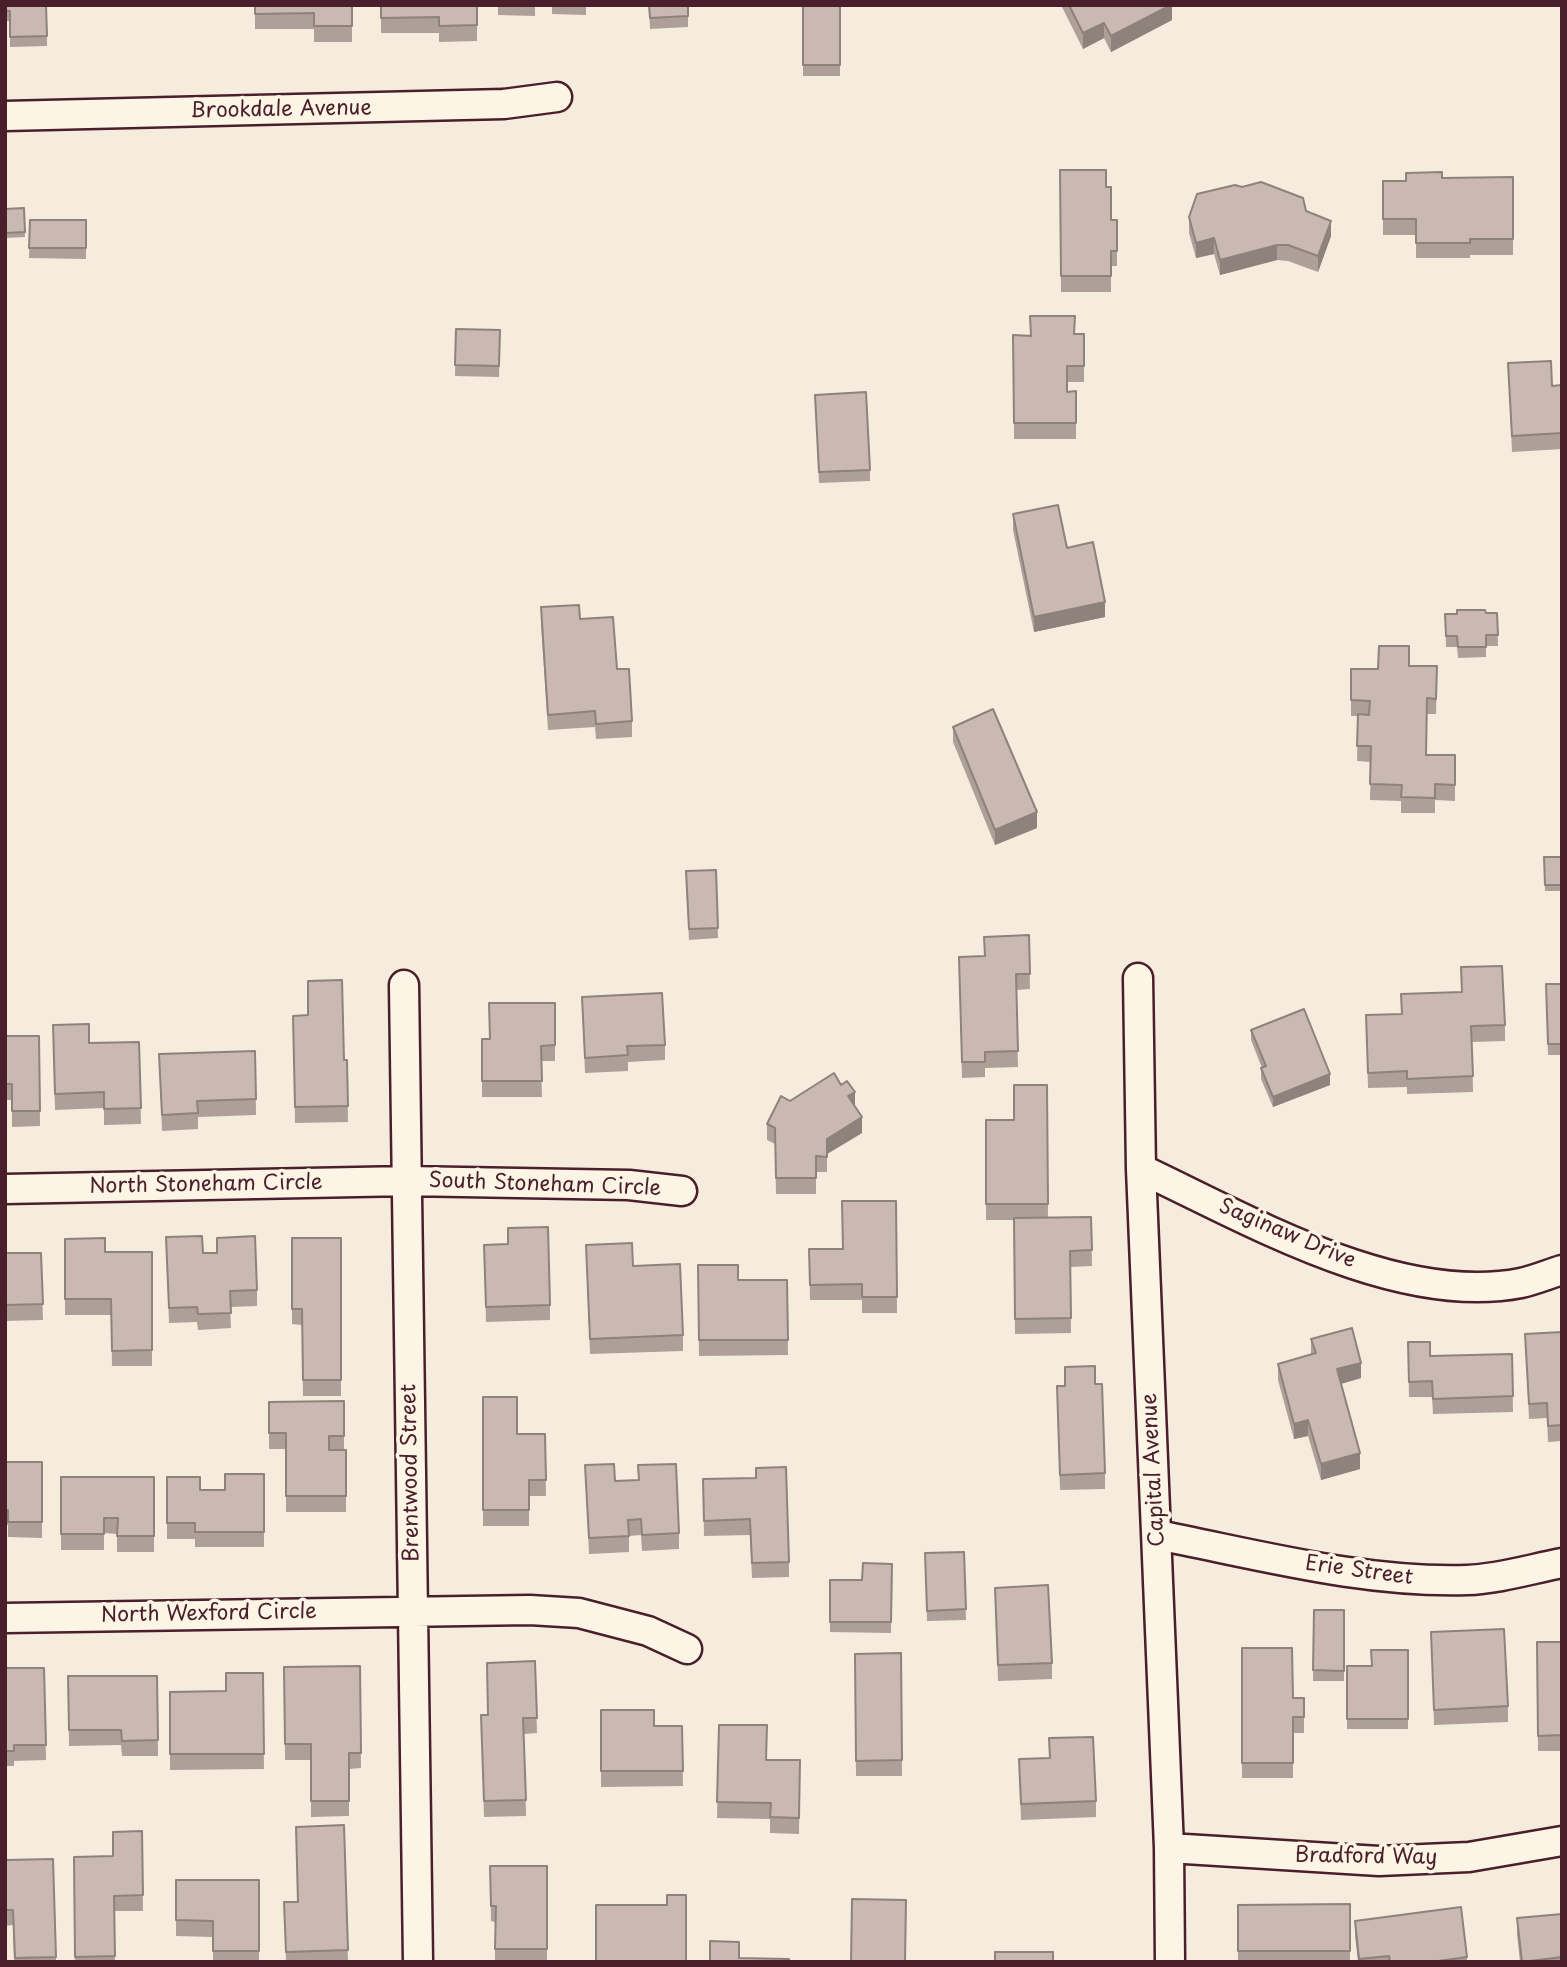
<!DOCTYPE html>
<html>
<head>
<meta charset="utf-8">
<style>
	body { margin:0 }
	#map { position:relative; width:1567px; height:1967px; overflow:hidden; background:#f5ecde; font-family:"Playpen Sans",sans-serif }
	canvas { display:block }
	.frame { position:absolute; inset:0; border:7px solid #4a1f2b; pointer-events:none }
</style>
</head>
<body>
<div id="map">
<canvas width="1567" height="1967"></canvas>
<div class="frame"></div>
</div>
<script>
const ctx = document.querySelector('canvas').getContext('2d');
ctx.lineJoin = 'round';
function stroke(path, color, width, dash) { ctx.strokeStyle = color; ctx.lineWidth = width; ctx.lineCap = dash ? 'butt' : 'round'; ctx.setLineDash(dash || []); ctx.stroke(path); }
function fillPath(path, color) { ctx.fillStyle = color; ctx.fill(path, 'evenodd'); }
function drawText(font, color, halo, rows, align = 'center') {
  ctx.font = font + ' "Playpen Sans",sans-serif'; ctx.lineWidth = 7; ctx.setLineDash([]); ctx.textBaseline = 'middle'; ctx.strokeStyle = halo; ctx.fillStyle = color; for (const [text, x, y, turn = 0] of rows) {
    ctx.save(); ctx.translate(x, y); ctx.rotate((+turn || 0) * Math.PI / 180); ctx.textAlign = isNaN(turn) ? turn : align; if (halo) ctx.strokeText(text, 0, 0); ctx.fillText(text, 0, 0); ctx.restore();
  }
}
const minor = new Path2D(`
	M5,116l499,-12 53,-7
	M1138,978l3,191 28,679 1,114
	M404,985l14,977
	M1141,1169c108,51 257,138 380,114 14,-3 28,-9 41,-13
	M5,1189l402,-8 222,4 53,6
	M1157,1535c103,20 205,48 310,45 31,-1 64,-11 95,-17
	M5,1618l525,-8 49,3 69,18 39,18
	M1169,1848l210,13 90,-4 93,-16`);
const wall = new Path2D(`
	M5,5l42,31v10l-37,1v-26h-5z
	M255,5h97v37h-38v-13h-59z
	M381,5h96v36l-38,1v-9h-58z
	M498,5h37v11l-37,-1z
	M552,5h34v10l-34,-1z
	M649,5h39v22l-38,2z
	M803,5h37v71h-37z
	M1061,5h111v15l-61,32 -7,-14 -21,11z
	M1060,170l46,17 5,33h6v46h-6v26h-50z
	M1513,177v78h-43v3h-54v-23h-33v-54h23l36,-3z
	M24,208l1,29 -20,1v-29z
	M1306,211l25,25 -13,36 -30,-11 -11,-1 -57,15 -6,-21 -18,4 -7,-25v-16z
	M30,220h56v39l-57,-1z
	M456,329l44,1 -1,47 -44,-1z
	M1075,334h9v48h-17v10l9,-1v48h-62l-1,-104z
	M1508,363l44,23 10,-1v64l-50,3z
	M815,395l55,75v11l-51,2z
	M1013,514l54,34 38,69 -71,15 -21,-102z
	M541,607l39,12 37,50 15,52v16l-36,2 -1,-12 -47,3 -7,-107z
	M1497,613l1,33h-12v11l-28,1 -1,-11h-11l-1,-33z
	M1409,666h28l-1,48h-9v41h28v46l-20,-1v13h-34v-12l-31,-1 1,-38 -14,-1 1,-45h-7v-47h27z
	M953,727l84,101 -42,17 -42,-103z
	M1544,857h18v34h-17z
	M716,870l2,68 -29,2 -3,-58z
	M1029,935l1,54 -14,1 2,77 -33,1v9l-23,1 -3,-105 25,-17v-19z
	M1461,967l44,58v16l-33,1 1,50 -66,2v-7l-39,1 -2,-73 35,-1v-20l60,-2z
	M1546,984h16v71h-14z
	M582,997l83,48v15l-37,2v9l-43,2z
	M555,1003v58h-14l1,36h-60v-58h7z
	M293,1016l51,44h3l1,62 -53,1z
	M1251,1030l79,55 -57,22 -12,-28v-11h1l-11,-28z
	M5,1036h34l1,90 -28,1v-27h-7z
	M53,1041l36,2 50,-1 2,82 -37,1v-17l-49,2z
	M255,1051l1,64 -58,2v12l-36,2 -3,-77z
	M841,1085l14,21 7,27 -35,21v18h-11v22h-40l-1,-50 -8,-4v-16l23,-23z
	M1047,1085l1,133 43,-1 1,49 -22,1 1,66 -56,1 -1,-114h-28v-100h28z
	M896,1201l1,112h-35v-13h-52l-1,-51h33z
	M166,1237l37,16 54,37v16l-27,1 1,21 -33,2 -1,-8 -28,1z
	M292,1238h49v158h-38l-1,-71 -10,-1z
	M65,1239l40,13h47v114h-40l-1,-51h-46z
	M508,1244l42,61v15l-64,2 -2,-77z
	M586,1245l47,21 50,69v16l-93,3z
	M5,1253h36l2,67 -38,1z
	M698,1265l40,15h49l1,75 -89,1z
	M1562,1332v109l-14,1 -1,-24 -18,1 -4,-85z
	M1311,1339l50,39 -20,6 19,85 -39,11 -13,-44 -14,3 -16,-59v-16l33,-9z
	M1408,1342l22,14 82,-2 1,58 -80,2 -1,-17h-23z
	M1065,1367l30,17 10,89v16l-45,1 -3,-88 8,-16z
	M483,1397l34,37h28l1,62h-17v30h-46z
	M344,1401v49h2v62h-60v-63h-17v-47z
	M5,1462h37v76l-34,-1v-12h-3z
	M585,1465l30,16 23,-1v-15l41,68v16l-37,2 -1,-16 -12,1v16l-40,2z
	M264,1474v73h-69v-8h-28v-62l33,13h25z
	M61,1477h93v75h-37v-18l-13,-1v17h-43z
	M756,1478l33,84v15l-37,1 -2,-43 -46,1 -1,-57z
	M964,1552l2,68 -39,1 -2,-68z
	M892,1564l-1,69 -61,-1v-52h32z
	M995,1588l57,75v16l-54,2z
	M1314,1610h30v71h-31z
	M1431,1632l77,74v16l-74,3z
	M1537,1642h25v109h-24z
	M1242,1648l51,50h11v35h-11v45h-51z
	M1408,1650v79h-61v-63h24z
	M901,1653l1,123h-46l-1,-122z
	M535,1661l2,72 -13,1 2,82 -42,1 -3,-102h7z
	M360,1666l1,102 -12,1v47l-38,1v-57h-26l-1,-93z
	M5,1668h39l2,92 -32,1v5h-9z
	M263,1673l1,96 -94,1v-78l56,-1z
	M68,1676h89l1,80h-36l-1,-11 -52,1z
	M601,1710l53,16h28l1,60 -82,1z
	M719,1725l48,35h33l-1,74 -29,-1v-14l-53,-1z
	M1049,1738l47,63v16l-75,3 -2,-61 30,-1z
	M344,1825l4,137h-62l-2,-60h14z
	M142,1831l1,80h-29l1,51h-40l-1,-105 39,-1z
	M53,1859l3,103h-42l-1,-37 -8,1v-66z
	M490,1866h57v96h-52v-40l-4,-1z
	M176,1880h83v82h-46v-25l-37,-1z
	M1350,1904v58h-112v-57z
	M1562,1914v48h-42l-3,-28v-16z
	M1355,1921l112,36v5h-109l-3,-26z`);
const shadedWall = new Path2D(`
	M1171,5h1v15l-61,32v-16z
	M1104,23v15l-21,11v-16z
	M1331,221v15l-13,36v-16z
	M1214,238v16l-18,4v-15z
	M1277,245v15l-57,15v-15z
	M1105,602v15l-71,15v-15z
	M1037,812v16l-42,17v-15z
	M1330,1074v11l-57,22v-10z
	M855,1092v16l-7,-12z
	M862,1117v16l-35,21v-15z
	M1361,1363v15l-24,7v-16z
	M1308,1420v16l-14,3v-15z
	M1360,1453v16l-39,11v-16z`);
const building = new Path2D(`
	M5,5h41l1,31 -37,1v-26h-5z
	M255,5h97v21h-38v-13l-59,1z
	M381,5h96v20l-38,1v-9l-58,1z
	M649,5h39v11l-38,2z
	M803,5h37v60h-37z
	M1069,5h102l-60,31 -7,-13 -21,10z
	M1060,170h46v17h5v33h6v31h-6v25h-50z
	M1442,172v6l71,-1v62h-43v4h-54v-24h-33v-38h23v-8z
	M1261,182l42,16 3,13 25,10 -13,35 -30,-11h-11l-57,15 -6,-22 -18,5 -7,-26 8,-23 38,-9 7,2z
	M24,208l1,24 -20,1v-24z
	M30,220h56v28h-57z
	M1030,316h45l-1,18h10v32h-17v26l9,-1v32h-62l-1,-88 18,1z
	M456,329l44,1 -1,36 -44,-1z
	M1551,361l1,25 10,-1v48l-50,3 -4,-73z
	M866,392l4,78 -51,2 -4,-77z
	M1058,505l9,43 26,-6 12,60 -71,15 -21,-103z
	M579,605l1,14 33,-2 4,52h12l3,52 -36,3 -1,-13 -47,4 -7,-108z
	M1457,610h28l1,3h11l1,22h-12v12h-28l-1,-11h-11l-1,-22h12z
	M1379,646h30v20h28l-1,33 -9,-1 -1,57h29v30l-20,-1v14l-34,-1 1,-12 -32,-1 1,-38h-14l1,-32 11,1 1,-14 -19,-1v-31h27z
	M993,709l44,103 -42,18 -42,-103z
	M1544,857h18v28h-17z
	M716,870l2,58 -29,1 -3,-58z
	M1029,935l1,39h-14l2,77 -33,1v10h-23l-3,-105 26,-1 -1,-19z
	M1502,966l3,59 -34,1 2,50 -66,3v-8l-39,2 -2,-58 36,-1 -1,-20 61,-2 -1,-25z
	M342,980l2,80h3l1,46 -53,1 -2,-91 15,-1v-34z
	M1546,984h16v60h-14z
	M662,993l3,52 -38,1 1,9 -43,3 -3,-61z
	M489,1003h66v42l-14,1 1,35h-60v-42h8z
	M1304,1009l26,65 -57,23 -12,-29 5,-2 -15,-36z
	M89,1024v19l50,-1 2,66 -37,1v-17l-49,2 -2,-69z
	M5,1036h34l1,75h-28v-27h-7z
	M255,1051l1,48 -59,2 1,12 -36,2 -3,-61z
	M834,1073l7,12 6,-4 8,11 -7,4 14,21 -35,22v18l-11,-1v22h-40l-1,-50 -8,-4 14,-28 9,5z
	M1014,1085h33l1,119h-62v-84h28z
	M842,1201h54l1,96h-35v-13l-52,1 -1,-36h34z
	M1091,1217l1,33 -22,1 1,67 -56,1 -1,-101z
	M548,1227l2,78 -64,2 -2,-62 24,-1v-16z
	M202,1236l1,17h14v-15l38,-2 2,54 -27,1 1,22 -33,1 -1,-7 -28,1 -3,-71z
	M105,1238v14h47v98l-40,1 -1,-52h-46v-60z
	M292,1238h49v142h-38l-1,-71h-10z
	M632,1243l1,23 47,-2 3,71 -93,4 -4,-94z
	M5,1253h36l2,51 -38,1z
	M698,1265h40v15h49l1,60h-89z
	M1352,1328l9,35 -24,6 23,84 -39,11 -13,-44 -14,4 -16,-60 38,-11 -5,-14z
	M1562,1332v93l-14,1 -1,-23 -18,1 -4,-70z
	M1408,1342h22v14l82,-2 1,42 -80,3 -1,-18 -23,1z
	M1095,1366v18h7l3,89 -45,2 -3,-89h8v-19z
	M483,1397h34v37h28l1,46h-17v30h-46z
	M344,1401v35h-15v14h17v46h-60v-63h-17v-31z
	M5,1462h37v60h-34v-12h-3z
	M614,1464l1,17 24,-1 -1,-15 38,-1 3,69 -37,2 -1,-16 -13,1 1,16 -40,2 -4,-73z
	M786,1467l3,95 -37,1 -2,-44 -46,2 -1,-42 53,-1v-10z
	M225,1474h39v58h-69v-9h-28v-46h33v13h25z
	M61,1477h93v59h-37l1,-18h-14v16h-43z
	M964,1552l2,57 -39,2 -2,-58z
	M863,1563l29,1 -1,58h-61v-42h32z
	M1048,1585l4,78 -54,2 -3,-77z
	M1314,1610h30v61l-31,-1z
	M1504,1629l4,77 -74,4 -3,-78z
	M1537,1642h25v93l-24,1z
	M1242,1648h50l1,50h11v19h-11v46h-51z
	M1371,1650h37v69h-61v-53h25z
	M901,1653l1,107 -46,1 -1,-107z
	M535,1661l2,57h-14l3,82 -42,1 -3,-86h7l-1,-52z
	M360,1666l1,87h-12v48h-38v-57h-26l-1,-77z
	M5,1668h39l2,77h-32v6h-9z
	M226,1673h37l1,81h-94v-62l56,-1z
	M68,1676h89l1,64 -36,1 -1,-11h-52z
	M601,1710h53v16h28l1,45h-82z
	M719,1725h48l-1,35h34l-1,58 -29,-1 1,-14 -54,-1z
	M1093,1737l3,64 -75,3 -2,-45 31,-1 -1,-20z
	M344,1825l4,125 -62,2 -2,-50h14l-2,-75z
	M142,1831l1,64 -29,1 1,60 -40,1 -1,-100 39,-1v-24z
	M53,1859l3,98 -41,1 -2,-48h-8v-50z
	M490,1866h57v83h-52l1,-43h-5z
	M176,1880h83v71h-46v-30l-37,-1z
	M667,1895h19v67h-90v-57h71z
	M852,1899l54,1 -1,62h-54z
	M1350,1904v47h-112v-46z
	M1461,1907l6,50 -36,5h-41l-1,-6 -30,3 -4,-38z
	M1562,1914v43l-40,5 -5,-44z
	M710,1941l29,1v16l50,1v3h-79z
	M995,1952h58v10h-58z`);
const streetNames = [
	["Brookdale Avenue",281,110,-1],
	["North Stoneham Circle",206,1185,-1],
	["South Stoneham Circle",545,1185,2],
	["Saginaw Drive",1287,1234,23],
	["Capital Avenue",1154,1470,-93],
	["Brentwood Street",411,1473,-91],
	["Erie Street",1359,1571,8],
	["North Wexford Circle",209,1614,-1],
	["Bradford Way",1366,1857,1]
];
stroke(minor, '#4a1f2b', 33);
stroke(minor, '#fcf5e5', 28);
fillPath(wall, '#ae9f98');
fillPath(shadedWall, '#8d827c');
fillPath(building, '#cab9b1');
stroke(building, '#8d827c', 2);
drawText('21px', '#4a1f2b', '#fcf5e5', streetNames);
</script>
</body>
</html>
